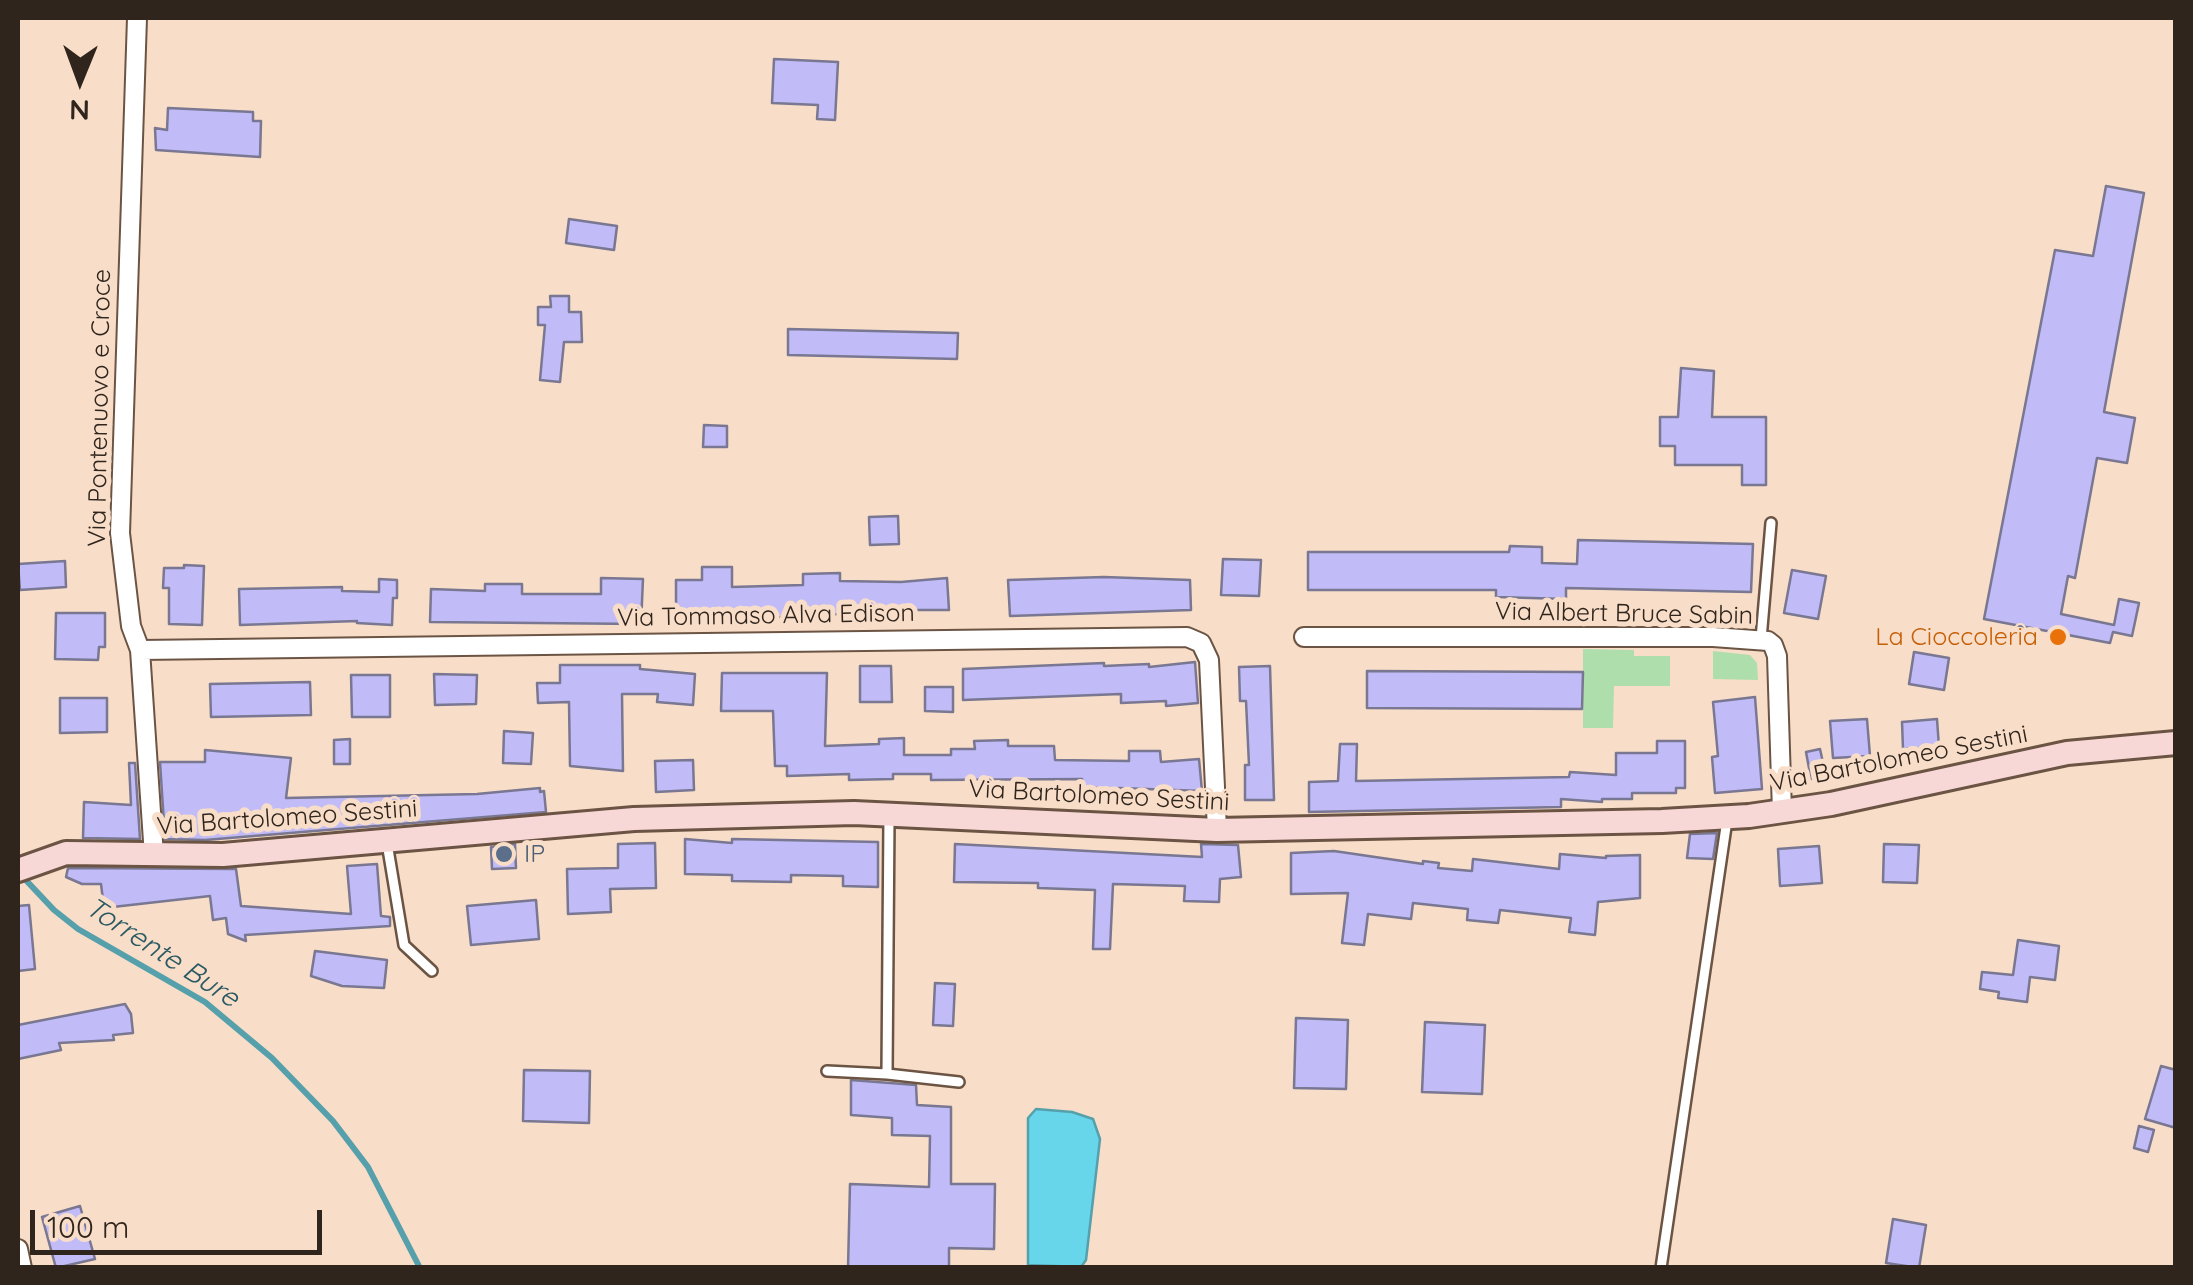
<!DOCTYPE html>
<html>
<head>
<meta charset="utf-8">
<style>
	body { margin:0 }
	#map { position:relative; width:2193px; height:1285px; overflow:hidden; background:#f8ddc8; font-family:Quicksand,sans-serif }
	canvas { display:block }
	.frame { position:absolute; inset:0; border:20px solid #2f251d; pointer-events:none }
	.north { position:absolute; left:30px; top:30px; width:100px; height:100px; -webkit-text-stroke:8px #f8ddc8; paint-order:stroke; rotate:181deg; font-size:28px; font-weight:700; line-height:40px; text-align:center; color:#2f251d }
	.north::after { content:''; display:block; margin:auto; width:35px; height:45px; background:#2f251d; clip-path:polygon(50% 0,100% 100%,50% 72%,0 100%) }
	.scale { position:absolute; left:30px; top:1210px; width:292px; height:45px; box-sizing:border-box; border:5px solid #2f251d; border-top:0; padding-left:12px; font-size:30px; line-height:35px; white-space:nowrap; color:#2f251d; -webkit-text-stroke:8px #f8ddc8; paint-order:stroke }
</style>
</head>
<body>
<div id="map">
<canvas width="2193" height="1285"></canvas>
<div class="frame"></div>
<div class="north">N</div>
<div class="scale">100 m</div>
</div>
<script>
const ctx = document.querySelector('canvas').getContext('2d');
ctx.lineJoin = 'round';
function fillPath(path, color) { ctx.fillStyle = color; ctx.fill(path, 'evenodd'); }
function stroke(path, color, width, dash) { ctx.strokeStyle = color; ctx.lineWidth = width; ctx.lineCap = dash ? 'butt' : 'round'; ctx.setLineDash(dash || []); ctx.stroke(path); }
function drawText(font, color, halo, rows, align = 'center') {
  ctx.font = font + ' Quicksand,sans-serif'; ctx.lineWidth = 10; ctx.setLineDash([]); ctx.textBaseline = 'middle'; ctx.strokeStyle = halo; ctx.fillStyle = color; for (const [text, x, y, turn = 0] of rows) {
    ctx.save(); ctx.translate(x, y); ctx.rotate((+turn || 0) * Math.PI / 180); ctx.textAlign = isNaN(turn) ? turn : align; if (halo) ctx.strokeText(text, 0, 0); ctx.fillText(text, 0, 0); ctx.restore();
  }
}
const green = new Path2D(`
	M1583,649l51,1v6h36v30h-56l-1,42h-30z
	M1713,651l37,4 7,8 1,17 -45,-1z`);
const water = new Path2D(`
	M1036,1109l36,3 21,7 7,20 -14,121 -5,7 -53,-2v-147z`);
const stream = new Path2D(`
	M22,876l32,34 24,19 127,73 67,56 61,63 35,46 52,101`);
const building = new Path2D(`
	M774,59l64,3 -3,58 -18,-1 1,-14 -46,-2z
	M168,108l85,4v9h8l-1,36 -104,-7 -1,-22 12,2z
	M2106,186l38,7 -40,219 31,6 -8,45 -30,-5 -22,120 -7,-2 -7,38 53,11 5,-26 20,4 -7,33 -19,-4 -3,11 -126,-24 71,-369 38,6z
	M569,219l48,7 -3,24 -48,-7z
	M550,296h19v16h12l1,30h-18l-4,40 -20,-2 5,-55h-7v-18h13z
	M788,329l170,4 -1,26 -169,-4z
	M1681,368l33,3 -2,46h54v68h-24v-20h-67v-19h-15v-29h18z
	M704,425l23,1v21h-24z
	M898,516l1,28 -29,1 -1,-28z
	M1578,540l175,4 -2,48 -185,-4v11l-70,-2v-7h-188v-38h201l1,-6 32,1v16l35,1z
	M1223,559l38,1 -2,36 -38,-1z
	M65,561l1,26 -46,3 -2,-26z
	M184,565l20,1 -2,59 -33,-1v-36h-6l1,-20h20z
	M702,567h30v20l71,-2v-11l37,-1v8l61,1 46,-4 2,32h-108v4l-95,5 -24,-1v-5l-22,-1 -1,6h-23v-38h26z
	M1792,570l34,6 -8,43 -34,-6z
	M1104,577l86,3 1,30 -181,6 -2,-36z
	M601,578l42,1 -2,45 -211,-2 1,-33 54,2v-7h37v10h79z
	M379,579l18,1v18h-4l-1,27 -35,-2v-2l-117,4 -1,-36 103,-2v4l37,1z
	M56,613h49v34h-6l-1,13 -43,-1z
	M1914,652l35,6 -5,32 -35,-6z
	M1195,662l3,41 -32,3v-5l-45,2v-9l-158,6v-31l141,-6v3l45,-2v3z
	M560,665h80v4l55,5 -2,31 -36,-3 1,-8h-36l1,77 -53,-5 -1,-64 -31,1 -1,-20h23z
	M860,666h31l1,36h-32z
	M1270,666l4,134h-29v-35h4l-3,-64h-6l-1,-34z
	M1367,671l216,1 -1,37 -215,-1z
	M722,673h105l-2,73 54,-2v-5l25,-1v17h47v-6h24l-1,-8 34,-1v6h46l1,14 74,1v-10h31l1,11 38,-3 3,32 -83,-3v5h-22v-5h-15v-9l-151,1v-6h-38v5l-44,1v-6l-62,2v-10h-12l-2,-55h-52z
	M434,674l43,1 -1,29 -41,1z
	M351,675h39v42h-38z
	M310,682l1,33 -100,2 -1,-33z
	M925,687h28v25l-28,-1z
	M1755,697l7,92 -47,4 -3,-36 6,-1 -5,-54z
	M60,698h47v34l-47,1z
	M1867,719l3,37 -37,2 -3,-37z
	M1937,719l2,28 -36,2 -1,-27z
	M504,731l29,2 -2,31 -28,-1z
	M350,739v25h-16v-24z
	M1657,741h28v47h-9v5h-44v6h-30v3l-41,-3v8l-252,5v-30l29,-1 2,-37h17l-1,37 213,-4 1,-5 46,3v-22h41z
	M1820,749l6,27 -15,3 -5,-27z
	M205,750l86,8 -5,40 191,-4 63,-6v4l4,-1 2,21 -341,28 -40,-1 -5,-77h45z
	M693,760l1,30 -38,2 -1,-31z
	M129,763h6l5,76 -57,-1 1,-36 47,3z
	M1717,833l-4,26 -26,-1 3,-24z
	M685,839l47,4v-4l146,3v45l-35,-1v-10l-52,-1v7l-59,-1v-6l-47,-1z
	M655,843l1,45 -46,1 1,23 -43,2 -1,-45 51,-1v-24z
	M515,844l1,24 -24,1 -1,-22z
	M955,844l247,13 -1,-13 37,1 3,32 -21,2 -1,23 -35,-1 1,-15 -72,-2 -3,65h-17l2,-59 -57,-2v-5l-84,-1z
	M1884,844l35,1 -2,38 -34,-1z
	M1819,846l3,37 -42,3 -2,-37z
	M1334,851l89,13v-3l16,2 -1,5 34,3 1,-12 86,10 1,-15 46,4v-2l34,-1v43l-42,4 -3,33 -26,-3 2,-14 -71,-8 -2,13 -31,-3 1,-11 -55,-6 -2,16 -43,-5 -4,31 -22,-2 6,-50 -57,1v-41z
	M377,864l4,52 9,1v9l-145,9 1,6 -18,-7 -2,-16 -13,2 -3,-24 -106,12 -3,-24h-19l-16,-7 2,-9 168,1 5,37 110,8 -4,-48z
	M536,900l3,39 -68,6 -4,-39z
	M29,905l6,64 -17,2v-65z
	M2018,940l41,6 -4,34 -25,-3 -3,25 -29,-4 1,-6 -19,-3 2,-17 31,3z
	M315,951l72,9 -3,28 -42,-2 -31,-10z
	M935,983l20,1 -2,42 -20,-1z
	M125,1004l6,10 2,19 -20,2 1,5 -55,3 2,7 -43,9v-34z
	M1296,1018l52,2 -2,69 -52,-1z
	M1425,1022l60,3 -3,69 -60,-2z
	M2161,1066l15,4v58l-31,-9z
	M524,1070l66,1 -1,52 -66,-2z
	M851,1080l65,5 1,20 34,2v77h44l-1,65 -45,-1v20h-101l2,-84 79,3 1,-51 -38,-1v-17l-41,-3z
	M2139,1126l15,4 -6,22 -14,-4z
	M80,1206l15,53 -39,9 -14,-51z
	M1893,1219l33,6 -7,43 -33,-5z`);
const service = new Path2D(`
	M1761,639l10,-116
	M387,843l17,102 28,26
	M827,1071l60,3 72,8
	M887,1074l2,-257
	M1661,1268l66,-448`);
const minor = new Path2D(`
	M137,18l-17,515 11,93 9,24 14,206
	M1304,637h409l55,4 5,4 4,11 5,156
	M140,650l1047,-13 14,6 8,17 8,170
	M18,1249l4,19`);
const secondary = new Path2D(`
	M18,870l48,-17 157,2 411,-36 220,-6 363,17 445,-9 87,-5 82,-12 236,-51 109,-10`);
const markers = [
	[2058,637,10,"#e8710a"],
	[504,854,10,"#5c6f8a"]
];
const streetNames = [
	["Via Pontenuovo e Croce",100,408,-89],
	["Via Albert Bruce Sabin",1624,614,1],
	["Via Tommaso Alva Edison",766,616,-1],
	["Via Bartolomeo Sestini",1899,759,-11],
	["Via Bartolomeo Sestini",1099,796,3],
	["Via Bartolomeo Sestini",287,818,-4]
];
const foodNames = [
	["La Cioccoleria",2038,637]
];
const serviceNames = [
	["IP",524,854]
];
const waterNames = [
	["Torrente Bure",162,953,33]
];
fillPath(green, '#afdead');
fillPath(water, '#67d5ea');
stroke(water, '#56a0ac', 2.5);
stroke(stream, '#56a0ac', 6);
fillPath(building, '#c1bbf7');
stroke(building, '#797791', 2.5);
stroke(service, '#6b5443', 14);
stroke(minor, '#6b5443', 22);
stroke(secondary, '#6b5443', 28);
stroke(service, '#fff', 9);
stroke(minor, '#fff', 18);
stroke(secondary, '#f8d8d7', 22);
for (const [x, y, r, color] of markers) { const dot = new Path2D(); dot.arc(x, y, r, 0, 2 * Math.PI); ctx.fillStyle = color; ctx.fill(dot); stroke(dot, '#f8ddc8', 4); }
drawText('25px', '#2f251d', '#f8ddc8', streetNames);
drawText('25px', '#c56008', '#f8ddc8', foodNames, 'right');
drawText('25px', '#4e5e75', '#f8ddc8', serviceNames, 'left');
drawText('italic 28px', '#295962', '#f8ddc8', waterNames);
</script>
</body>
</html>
